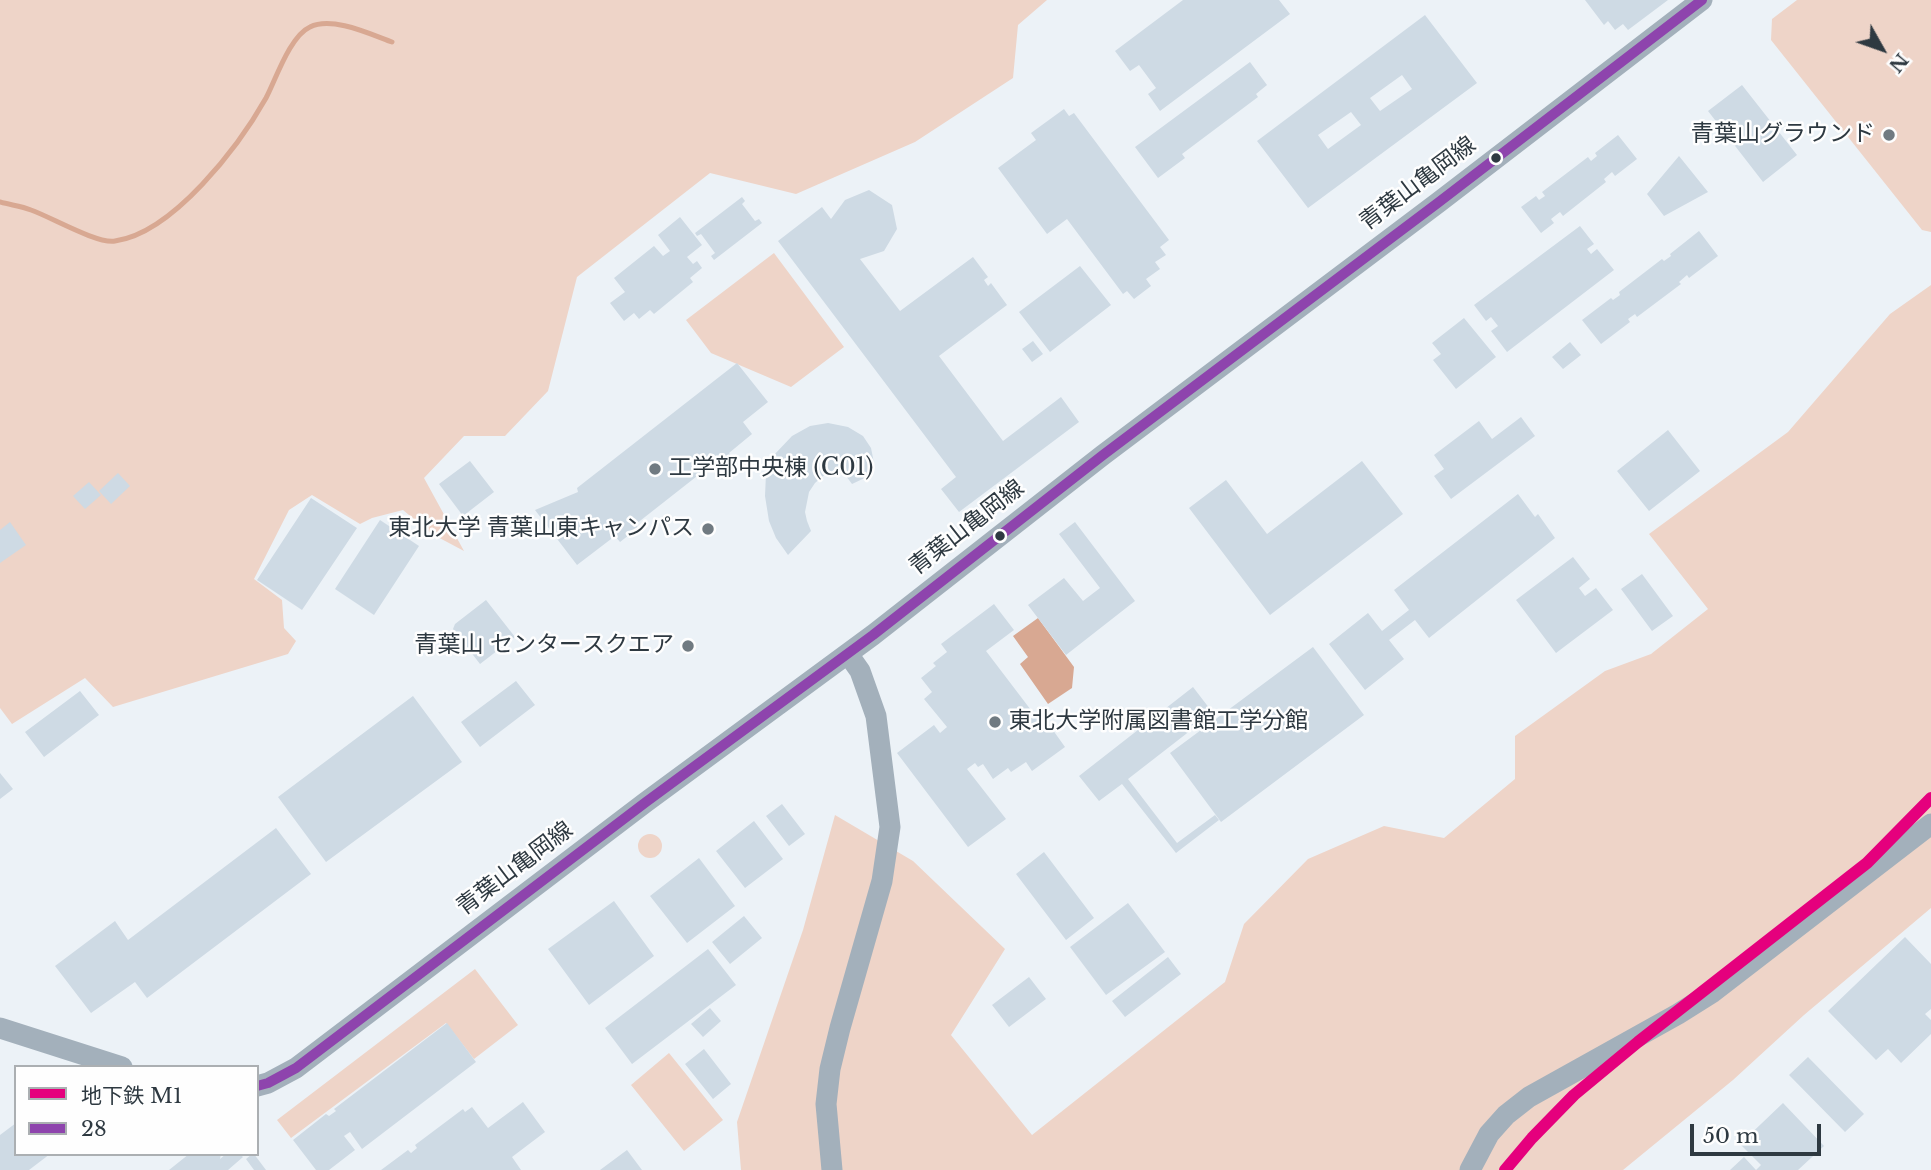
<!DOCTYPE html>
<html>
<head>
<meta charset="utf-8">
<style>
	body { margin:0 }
	#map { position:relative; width:1931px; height:1170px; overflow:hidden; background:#ecf2f7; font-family:"Libre Baskerville","Noto Sans JP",serif }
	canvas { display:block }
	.legend { position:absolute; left:14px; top:1065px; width:245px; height:91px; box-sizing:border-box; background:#fefefe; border:2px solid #abafb2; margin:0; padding:9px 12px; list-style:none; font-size:21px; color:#2e3941 }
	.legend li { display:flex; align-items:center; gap:14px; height:35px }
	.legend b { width:35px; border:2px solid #abafb2 }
	.north { position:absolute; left:1847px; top:14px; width:70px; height:70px; -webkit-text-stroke:5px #fefefe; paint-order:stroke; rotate:130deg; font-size:19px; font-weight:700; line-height:28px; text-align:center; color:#2e3941 }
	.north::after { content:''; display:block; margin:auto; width:24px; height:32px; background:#2e3941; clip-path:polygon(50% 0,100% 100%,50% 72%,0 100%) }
	.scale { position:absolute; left:1690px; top:1124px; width:131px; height:32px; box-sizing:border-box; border:4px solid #2e3941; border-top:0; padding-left:9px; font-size:21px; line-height:24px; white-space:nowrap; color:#2e3941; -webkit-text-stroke:5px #fefefe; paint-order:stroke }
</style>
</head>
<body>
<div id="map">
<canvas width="1931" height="1170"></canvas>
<ul class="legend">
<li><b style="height:9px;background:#e5007d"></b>地下鉄 M1</li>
<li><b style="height:9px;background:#8e44ad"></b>28</li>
</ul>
<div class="north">N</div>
<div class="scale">50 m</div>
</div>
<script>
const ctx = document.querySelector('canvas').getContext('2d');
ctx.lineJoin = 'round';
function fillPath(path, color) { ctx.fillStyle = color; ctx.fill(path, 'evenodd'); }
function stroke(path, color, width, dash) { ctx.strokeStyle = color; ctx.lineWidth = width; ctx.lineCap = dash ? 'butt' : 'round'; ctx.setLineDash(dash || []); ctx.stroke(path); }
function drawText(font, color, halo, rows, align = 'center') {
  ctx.font = font + ' "Libre Baskerville","Noto Sans JP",serif'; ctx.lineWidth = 5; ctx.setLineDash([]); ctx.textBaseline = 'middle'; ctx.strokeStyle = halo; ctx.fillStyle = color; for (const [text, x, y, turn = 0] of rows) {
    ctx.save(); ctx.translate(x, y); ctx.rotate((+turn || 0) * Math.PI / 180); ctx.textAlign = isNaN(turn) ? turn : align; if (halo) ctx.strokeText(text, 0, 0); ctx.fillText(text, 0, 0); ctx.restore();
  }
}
const green = new Path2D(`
	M0,0h1047l-29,25 -5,53 -98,64 -119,52 -86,-21 -133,104 -29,114 -43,45h-41l-40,42 40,73 -32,-17 -29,-24 -31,8 -12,6 -48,-29 -23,15 -35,69 28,21 2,28 12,13 -8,13 -175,53 -28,-29 -73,46 -12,-16z
	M1797,0h134v232l-9,-2 -151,-190 1,-21z
	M774,253l70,94 -53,40 -80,-34 -25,-33z
	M1931,285v623l-127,107 -71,65 -110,90h-882l-4,-48 66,-192 32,-115 78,46 92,88 -54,86 81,100 193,-153 19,-58 64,-65 76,-33 60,12 71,-59v-43l90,-65 46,-17 57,-45 -59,-75 139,-102 102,-118z
	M638 846a12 12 0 1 1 24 0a12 12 0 1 1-24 0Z
	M475,969l43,56 -44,34 -28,-36 -155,115 -14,-18z
	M669,1053l54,67 -39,31 -53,-66z`);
const water = new Path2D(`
	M1038,618l36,49 -2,21 -24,16 -28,-40 8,-7 -15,-21z`);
const stream = new Path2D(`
	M0,202c10,3 21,4 31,8 20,7 66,34 84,31 58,-8 124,-95 151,-143 10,-19 24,-62 44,-71 22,-11 60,7 82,15`);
const building = new Path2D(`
	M1183,0h96l11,14 -130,97 -12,-17 8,-6 -17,-23 -9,6 -15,-20z
	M1585,0h83l-40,30 -5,-6 -8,6 -7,-9 -4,4z
	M1425,15l52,68 -169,125 -51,-67zM1402,75l10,14 -32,22 -10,-13zM1351,112l10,13 -33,24 -10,-14z
	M1250,62l17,23 -11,9 2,3 -76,57 3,4 -27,20 -23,-31z
	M1742,85l55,70 -34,27 -55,-71z
	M1064,109l5,7 5,-3 95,127 -9,7 6,8 -11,7 5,7 -14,10 5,7 -17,13 -7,-8 -4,3 -56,-75 -20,15 -49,-66 38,-28 -5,-7z
	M1618,135l19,24 -22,17 -3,-4 -8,7 2,3 -43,34 -3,-4 -9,7 3,4 -13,10 -20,-26 15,-11 3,4 6,-4 -3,-4 46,-35 3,4 6,-5 -2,-3z
	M1679,156l29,36 -44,24 -17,-22z
	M869,190l23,15 5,24 -13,22 -24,8 40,52 73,-54 15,20 -4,3 4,6 3,-3 16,22 -68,51 64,85 58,-44 18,25 -120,90 -18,-23 15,-12 -178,-236 44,-34 9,12 14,-19z
	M742,197l3,4 -3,3 13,17 4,-2 3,4 -48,37 -3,-4 4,-3 -14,-19 -4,2 -2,-3z
	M680,217l22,28 -15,12 6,7 4,-3 5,7 -12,10 3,4 -39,32 -4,-4 -11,9 -5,-6 -10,8 -14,-18 15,-11 -11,-14 40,-32 9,10 7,-5 -12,-16z
	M1580,226l14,18 -7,5 4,5 6,-5 17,21 -107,82 -16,-21 7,-5 -7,-9 -5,4 -12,-16z
	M1699,231l19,25 -29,22 -2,-3 -8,7 2,2 -44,33 -2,-3 -7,5 2,3 -29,22 -19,-24 29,-22 2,2 7,-5 -1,-3 43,-33 2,2 7,-5 -1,-2z
	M1080,266l31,39 -61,47 -31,-40z
	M1464,318l32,39 -40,32 -23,-29 8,-6 -9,-11z
	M1033,341l10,13 -11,8 -10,-13z
	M1570,342l11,13 -18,14 -11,-12z
	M737,363l31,39 -25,20 9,12 -23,19 8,11 -13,10 -9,-12 -79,62 2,4 -18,14 -5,-6 -38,29 -42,-55 43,-18 -1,-4z
	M1521,417l14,19 -84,63 -17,-23 10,-7 -10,-14 45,-34 13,18z
	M828,423l20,4 15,9 8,12 3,15 -3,12 -19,9 -6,-8 -7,-3h-10l-6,3 -8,7 -6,9 -4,20 2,9 4,10 -23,24 -12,-17 -7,-17 -4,-25 1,-22 8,-19 18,-19 18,-10z
	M1668,430l32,41 -51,40 -32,-40z
	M470,461l24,31 -31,24 -24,-32z
	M1362,461l41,53 -133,101 -81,-107 37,-28 41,54z
	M118,473l12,13 -19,18 -12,-13z
	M89,482l12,13 -16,14 -12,-13z
	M1518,494l17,23 3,-3 17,24 -126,100 -14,-18 -26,20 15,19 -39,31 -36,-46 39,-31 14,18 27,-21 -15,-20z
	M311,498l46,30 -55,82 -45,-30z
	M380,520l39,26 -45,69 -39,-26z
	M10,522l16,23 -26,18v-33z
	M1075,522l60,79 -69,54 -38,-50 36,-27 19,23 17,-13 -41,-54z
	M1573,557l17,22 -11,9 6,8 11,-8 17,22 -57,43 -40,-53z
	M1642,574l31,42 -21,15 -31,-42z
	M486,600l29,37 -35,27 -27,-35 2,-5z
	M994,604l20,26 -28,21 51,67 8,1 20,28 -33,24 -6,-9 -15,10 -3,-4 -15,11 -10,-15 -5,3 -3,-4 -8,6 39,50 -38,28 -71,-94 37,-28 6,8 7,-6 -23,-28 8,-7 -11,-14 15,-12 -3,-3 14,-11 -6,-8z
	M1313,647l51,68 -143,107 -51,-69z
	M516,681l19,24 -55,42 -19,-25z
	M1193,687l20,26 -85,66 49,64 38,-28 4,5 -43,33 -54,-69 -23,17 -20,-25z
	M80,691l19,24 -55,42 -19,-25z
	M413,696l49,66 -136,100 -48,-65z
	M0,773l13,16 -13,10z
	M782,804l23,30 -16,12 -23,-30z
	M754,821l29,38 -38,29 -29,-37z
	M276,828l35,46 -164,124 -12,-16 -44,31 -36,-47 60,-45 13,19z
	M1044,852l50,66 -28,22 -50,-66z
	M699,858l36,48 -48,37 -37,-47z
	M614,901l40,55 -65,49 -41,-56z
	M1128,903l37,49 -59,43 -36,-48z
	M744,916l18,22 -32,26 -18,-22z
	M1905,937l26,27v45l-6,5 6,6v14l-30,29 -13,-14 -12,11 -48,-49z
	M708,949l28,36 -104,79 -27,-36z
	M1168,957l13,17 -56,43 -13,-16z
	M1029,977l17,22 -37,28 -17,-22z
	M710,1008l11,13 -18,16 -12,-13z
	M447,1023l29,39 -114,87 -12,-17 -6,4 11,14 -26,20h-13l-23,-30 33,-26 3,2 7,-5 -2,-2z
	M704,1049l27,35 -18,15 -28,-35z
	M1808,1057l56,57 -19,18 -56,-57z
	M523,1102l22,30 -33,25 9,13h-140l27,-20 3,3 6,-5 -2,-3 48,-36 2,3 7,-5 16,21z
	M1783,1103l41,43 -26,24h-68l14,-13 12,13 5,-5 -21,-21z
	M16,1123v31h34l-21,16h-29v-35z
	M627,1150l15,20h-42z
	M189,1154h32l-1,5 6,-5h14l3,3 -15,13h-59z
	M252,1154h2l12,16h-12l-8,-11z`);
const minor = new Path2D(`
	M0,1028l122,39
	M257,1086l11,-3 28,-15 350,-266 227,-167 230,-180 336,-253 263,-202
	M832,1170l-6,-66 4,-35 10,-41 42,-147 8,-54 -14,-111 -16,-45 -12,-17
	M1470,1170l19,-36 17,-19 23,-18 149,-83 35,-22 218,-168`);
const bus1 = new Path2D(`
	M257,1086l11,-3 28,-15 350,-266 227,-167 230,-180 336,-253 263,-202`);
const metro1 = new Path2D(`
	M1505,1170l27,-32 42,-43 64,-53 229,-179 64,-65`);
const markers = [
	[1889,135,7,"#707a81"],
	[1496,158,6,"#2e3941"],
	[655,469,7,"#707a81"],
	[708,529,7,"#707a81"],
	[1000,536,6,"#2e3941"],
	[688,646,7,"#707a81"],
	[995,722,7,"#707a81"]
];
const poiNames = [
	["青葉山グラウンド",1875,135],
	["工学部中央棟 (C01)",669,469,"left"],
	["東北大学 青葉山東キャンパス",694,529],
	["青葉山 センタースクエア",674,646],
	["東北大学附属図書館工学分館",1009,722,"left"]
];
const streetNames = [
	["青葉山亀岡線",1418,184,-37],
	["青葉山亀岡線",967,528,-38],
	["青葉山亀岡線",515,869,-37]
];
fillPath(green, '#eed4c8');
fillPath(water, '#d8a892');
stroke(stream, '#d8a892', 5);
fillPath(building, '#cedae4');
stroke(minor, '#a3b0bb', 21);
stroke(bus1, '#8e44ad', 10);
stroke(metro1, '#e5007d', 12);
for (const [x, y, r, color] of markers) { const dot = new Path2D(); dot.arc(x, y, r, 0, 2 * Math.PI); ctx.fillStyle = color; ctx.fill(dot); stroke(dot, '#fefefe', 2.5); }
drawText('23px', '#2e3941', '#fefefe', poiNames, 'right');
drawText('23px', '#2e3941', '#fefefe', streetNames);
</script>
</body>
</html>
